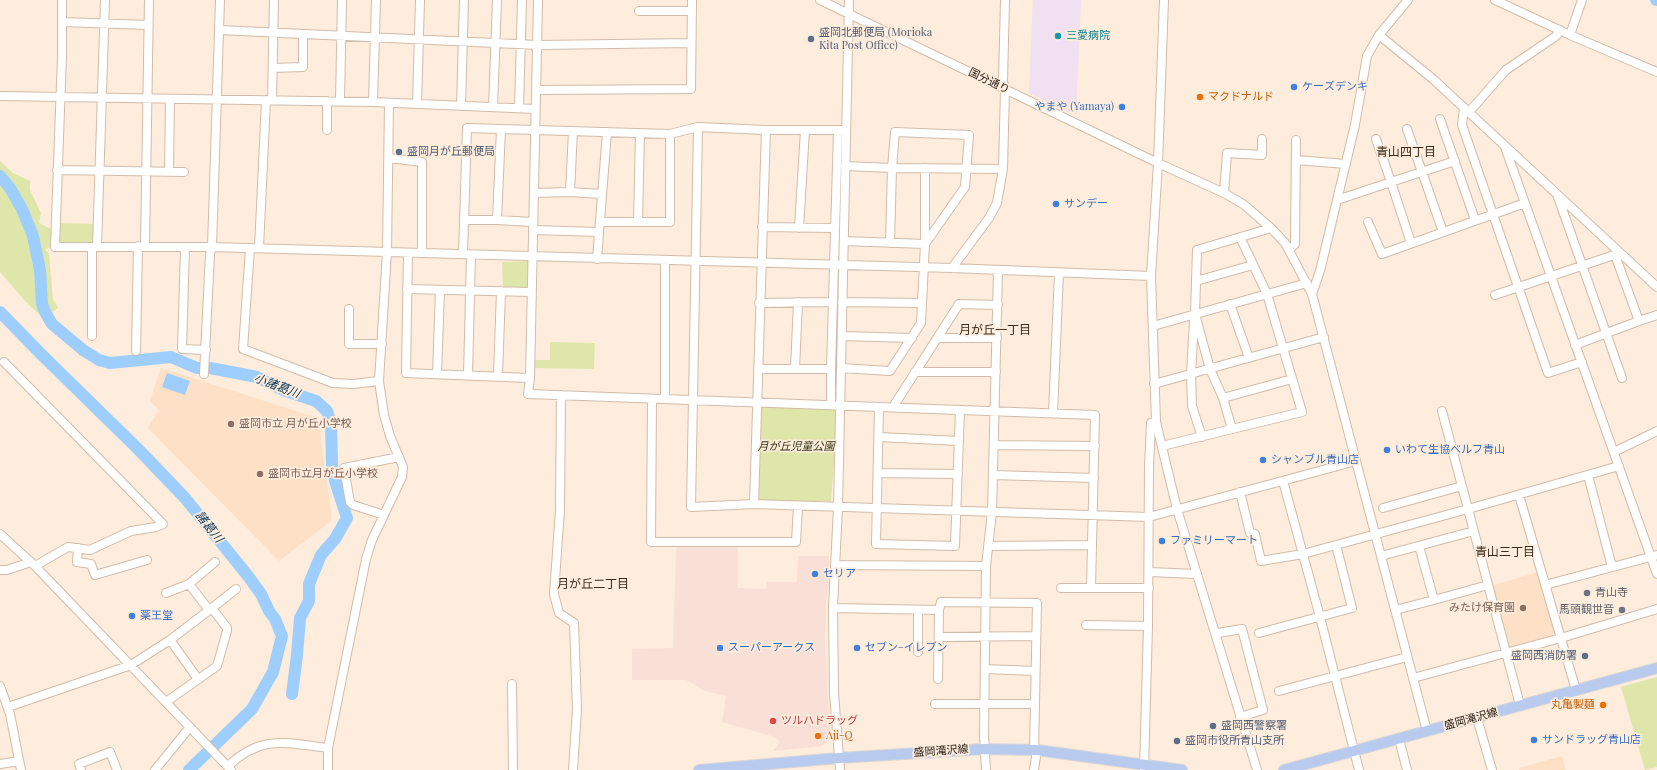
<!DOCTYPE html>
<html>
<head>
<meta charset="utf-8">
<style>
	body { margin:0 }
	canvas { display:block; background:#feecdc }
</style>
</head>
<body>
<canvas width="1657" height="770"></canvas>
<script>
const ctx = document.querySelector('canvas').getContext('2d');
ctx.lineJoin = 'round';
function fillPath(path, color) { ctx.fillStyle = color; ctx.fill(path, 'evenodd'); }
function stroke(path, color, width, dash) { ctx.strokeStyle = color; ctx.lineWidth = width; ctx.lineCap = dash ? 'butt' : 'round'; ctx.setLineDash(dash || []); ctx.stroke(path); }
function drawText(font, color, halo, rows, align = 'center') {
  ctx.font = font + ' "Playfair Display","Noto Sans JP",serif'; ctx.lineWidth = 3.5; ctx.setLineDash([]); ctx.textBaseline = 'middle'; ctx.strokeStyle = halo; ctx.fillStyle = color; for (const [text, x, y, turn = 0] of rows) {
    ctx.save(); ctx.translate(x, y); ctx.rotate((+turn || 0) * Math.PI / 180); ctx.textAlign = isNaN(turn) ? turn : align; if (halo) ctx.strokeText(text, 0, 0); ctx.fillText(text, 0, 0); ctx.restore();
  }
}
const commercial = new Path2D(`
	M697,544l39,1 2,3v40l28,1 1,-7h30l1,-26h31v28l-3,15 -1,36 5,101 -4,7 -4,3 -49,5 7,-9 -5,-5 -53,-15 4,-26 -21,-5 -19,-11h-54v-31l41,-1 3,-99 2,-2h16z`);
const built = new Path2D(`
	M161,368l157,50 14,102 -53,41 -131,-133 11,-18 -9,-9z
	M1538,572l17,58 -3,7 -41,11 -3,-3 -17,-59z
	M1562,756l4,14h-47v-2z`);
const medical = new Path2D(`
	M1033,0h48l-5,115 -47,-22z`);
const green = new Path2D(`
	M0,161l13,12 17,8v9l11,23 -2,10 12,6v18l-6,2 4,5 4,46 5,8 -15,10 -18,-17 -25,-29z
	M58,223l37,1v19h-37z
	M529,261l1,28 -27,1 -1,-28z
	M550,342l45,1 -1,26 -60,-1v-8h16z
	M757,406l81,2 -7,93h-74z
	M1657,677v90l-12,3 -24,-83z`);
const water = new Path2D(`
	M167,373l23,8 -5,14 -23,-8z`);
const river = new Path2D(`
	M1656,0h1
	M0,176l10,12 12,21 11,27 7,34 2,34 3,8 7,12 31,26 16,10 11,3 61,-6 26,11h13l47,9 26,13 33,11 11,10 4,12 1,42 3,16 12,37 -12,21 -14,16 -12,29v17l-9,17 -3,37 -5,39
	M0,312l41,42 99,97 45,47 63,78 13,18 8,17 6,8 7,17 -9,36 -21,37 -63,61`);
const minor = new Path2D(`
	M62,0v56l-7,191h157l740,21 199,8
	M538,0l-8,378 -2,16 567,21 -4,173
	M820,0l338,163 66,30 19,11 28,24 14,15 27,51 115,437
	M1164,0l-6,163 -7,113 5,146 21,87 80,261
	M1495,0l75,35 87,37
	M639,11h53
	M62,22l86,3
	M219,30l318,15 154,-2
	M1379,35l54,44 224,208
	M1570,35l12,-35
	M273,68l30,-1v-33
	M536,90l155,-1 1,-89
	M0,96l373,6 162,7
	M272,100l2,-100
	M340,101l2,-101
	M373,102l3,-102
	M417,104l3,-104
	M461,106l3,-106
	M493,107l4,-107
	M519,108l3,-108
	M1464,108l-2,17 86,248 34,-11
	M1469,112l37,-42 50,-34 4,-6
	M1440,119l35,101
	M698,127l-7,380 63,-3 395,13 207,-56
	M501,129l-4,91 36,2
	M1407,129l36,103
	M327,130v-29
	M573,131l-3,61 32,2
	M1376,139l15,43 64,-21
	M1505,147l152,427
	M389,158l33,4v91
	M1296,160l50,4
	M57,170l127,2
	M169,171l1,-72
	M534,193l36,-1
	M1224,193l3,-40 35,2v-16
	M1558,197l64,181
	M1337,200l54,-18 20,61
	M464,220h33
	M600,222h70v-88
	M638,222l2,-89
	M1368,222l14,32 143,-51
	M762,227l72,1
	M799,228l6,-98
	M1271,228l-74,22 -2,64 15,55 13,29 69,-19
	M533,230l66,2
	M844,241l81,3v-76
	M890,243l2,-75 111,1
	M97,247l8,-247
	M145,247l4,-247
	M185,247l-3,102 24,1
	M250,248l-7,101 90,34 20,1 26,-3
	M259,248l7,-148
	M1289,250l6,-6 1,-104
	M408,253l-2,120 124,5
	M463,254l4,-126 203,6 28,-7 68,3h80
	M1615,255l24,66 18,-6
	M597,259l10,-127
	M952,268l37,-50 8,-15 6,-34 2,-80 -2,-8 2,-81
	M1196,281l57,-16
	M407,289l124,3
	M1312,294l8,-23 35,-146 12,-69 12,-21 29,-35
	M1495,295l125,-42
	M842,302l80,1
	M759,303l73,-1
	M1230,304l19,54
	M349,309v35h33
	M1194,321l-3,53 1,32 10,31
	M1153,326l154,-43
	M92,336v-89
	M842,336l70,2
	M938,338h59
	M1575,345l64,-24
	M136,351l2,-105
	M4,362l159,162 -7,3 -25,4 -41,19 -22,-3 -33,19
	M841,368l49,3 31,-48 4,-79 40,-57 4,-52 -74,-3 -3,36 -47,-2
	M758,369h73l7,-239
	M795,369l3,-67
	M915,372h81
	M204,374l6,-120 2,-7 8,-247
	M437,374l3,-84
	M468,375l3,-120
	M498,376l3,-85
	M1154,384l170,-47
	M561,395l-1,115 -6,84 5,19 15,10 3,86 -4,61
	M1223,398l9,31
	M652,399l-1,143h145l2,-36
	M665,399v-139
	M831,405v-36
	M879,407l-3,137 79,2 5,-136
	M893,407l66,-103 39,1
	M1442,411l78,294
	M1053,413l6,-140
	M879,437l80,4
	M994,445l101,1
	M1162,446l140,-34 -35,-118 -27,-57
	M1614,452l43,-21
	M878,473l80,1
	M993,475l101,3
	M1588,475l24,92
	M1283,481l37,136 39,153
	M1240,492l10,41 5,1 6,27 42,-7 33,-9
	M1519,495l57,195
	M754,504l12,-374
	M1383,508l79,-22
	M384,515l-31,-10 -3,-3 -6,-34 55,-11
	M0,534l35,32 196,204
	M990,546l102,-1
	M1419,546l15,54 54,-15
	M78,548l-1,14 14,2 4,11 52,-15
	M1381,556l93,-25
	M835,565l151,1
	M0,570h7l24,-8
	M1149,572l48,2
	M1545,585l112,-30
	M1061,588h88
	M166,593l23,-9
	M212,608l24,-19
	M833,608l106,2 -1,69
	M209,610l-20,-26 26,-22
	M1395,610l39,-10
	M1086,625l62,1
	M1218,633l24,-4 21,81 -23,7
	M1259,633l93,-25 -16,-63 132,-36 151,-43
	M939,637l97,-1
	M170,640l28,39
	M918,652v-42
	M985,669l50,2
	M1413,678l148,-40 96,-29
	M512,684l1,86
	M0,686l10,28 11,56
	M1279,691l128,-34
	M935,704h100l2,-101 -96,-1 -2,8
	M8,707l123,-42 39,-25 42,-32 15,20v3l-10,35 -51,36
	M1477,718l15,52
	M1399,739l8,31
	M1034,750l1,-46
	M0,764l19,-3
	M228,766c34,-32 58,-23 100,-18
	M81,770l-2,-6 31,-12 7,18
	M155,770l35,-43
	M328,770v-22l38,-189 6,-19 30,-63 1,-10 -13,-31 -6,-21 -5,-34 8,-129 2,-149
	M840,770l-6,-77 -1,-85 5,-101 11,-507
	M986,770l-2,-34 2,-170 6,-54 6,-242
	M1034,770l3,-20
	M1144,770l4,-144 1,-159 2,-44 5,-1`);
const major = new Path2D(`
	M699,770l140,-12 145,-9 53,1 145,20
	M1284,770l373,-102`);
const markers = [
	[1058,36,4,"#0f9aa8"],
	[811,39,4,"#5c6f8a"],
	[1294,87,4,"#3f7fe0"],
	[1200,97,4,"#e8710a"],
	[1122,107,4,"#3f7fe0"],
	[399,152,4,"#5c6f8a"],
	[1056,204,4,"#3f7fe0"],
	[231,424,4,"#8d6e63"],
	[1387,450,4,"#3f7fe0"],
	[1263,460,4,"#3f7fe0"],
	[260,474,4,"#8d6e63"],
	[1162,541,4,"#3f7fe0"],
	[815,574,4,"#3f7fe0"],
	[1587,593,4,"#6b7280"],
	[1523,608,4,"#8d6e63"],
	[1622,610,4,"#6b7280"],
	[132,616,4,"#3f7fe0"],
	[720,648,4,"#3f7fe0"],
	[857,648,4,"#3f7fe0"],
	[1585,656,4,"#5c6f8a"],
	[1603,705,4,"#e8710a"],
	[773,721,4,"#e0444e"],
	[1213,726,4,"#5c6f8a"],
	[818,736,4,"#e8710a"],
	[1534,740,4,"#3f7fe0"],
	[1177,741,4,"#5c6f8a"]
];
const serviceNames = [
	["盛岡北郵便局 (Morioka",819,33],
	["Kita Post Office)",819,46],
	["盛岡月が丘郵便局",407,152],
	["盛岡西消防署",1577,656,"right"],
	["盛岡西警察署",1221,726],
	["盛岡市役所青山支所",1185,741]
];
const cultureNames = [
	["三愛病院",1066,36]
];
const streetNames = [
	["国分通り",989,81,26],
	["盛岡滝沢線",1471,719,-15],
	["盛岡滝沢線",941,751,-4]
];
const shopNames = [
	["ケーズデンキ",1302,87],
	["やまや (Yamaya)",1114,107,"right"],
	["サンデー",1064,204],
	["いわて生協ベルフ青山",1395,450],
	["シャンブル青山店",1271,460],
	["ファミリーマート",1170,541],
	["セリア",823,574],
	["薬王堂",140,616],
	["スーパーアークス",728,648],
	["セブン-イレブン",865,648],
	["サンドラッグ青山店",1542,740]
];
const foodNames = [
	["マクドナルド",1208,97],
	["丸亀製麺",1595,705,"right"],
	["Aji-Q",826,736]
];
const educationNames = [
	["盛岡市立 月が丘小学校",239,424],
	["盛岡市立月が丘小学校",268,474],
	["みたけ保育園",1515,608,"right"]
];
const parkNames = [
	["月が丘児童公園",796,447]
];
const worshipNames = [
	["青山寺",1595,593],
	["馬頭観世音",1614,610,"right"]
];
const healthNames = [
	["ツルハドラッグ",781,721]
];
const neighbourhoodNames = [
	["青山四丁目",1406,152],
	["月が丘一丁目",995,330],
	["青山三丁目",1505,552],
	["月が丘二丁目",593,584]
];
const waterNames = [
	["小諸葛川",277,386,21],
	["諸葛川",209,527,51]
];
fillPath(commercial, '#f9e0d7');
fillPath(built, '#fde0c6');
fillPath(medical, '#f0e0f2');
fillPath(green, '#dfe6a9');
fillPath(water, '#9dcefe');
stroke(river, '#9dcefe', 12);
stroke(minor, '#d2bca9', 10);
stroke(major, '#d7d6d5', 12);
stroke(minor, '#fff', 8);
stroke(major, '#b9caef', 10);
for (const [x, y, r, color] of markers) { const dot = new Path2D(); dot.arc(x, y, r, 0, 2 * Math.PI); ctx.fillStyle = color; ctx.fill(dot); stroke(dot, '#feecdc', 1.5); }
drawText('11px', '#4e5e75', '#feecdc', serviceNames, 'left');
drawText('11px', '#0d838f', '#feecdc', cultureNames, 'left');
drawText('11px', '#231b14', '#feecdc', streetNames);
drawText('11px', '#366cbe', '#feecdc', shopNames, 'left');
drawText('11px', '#c56008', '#feecdc', foodNames, 'left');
drawText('11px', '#785e54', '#feecdc', educationNames, 'left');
drawText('italic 11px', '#323511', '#feecdc', parkNames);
drawText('11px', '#5b616d', '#feecdc', worshipNames, 'left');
drawText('11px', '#be3a42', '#feecdc', healthNames, 'left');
drawText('12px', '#3c2b1b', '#feecdc', neighbourhoodNames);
drawText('italic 12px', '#043358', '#feecdc', waterNames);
</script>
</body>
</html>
